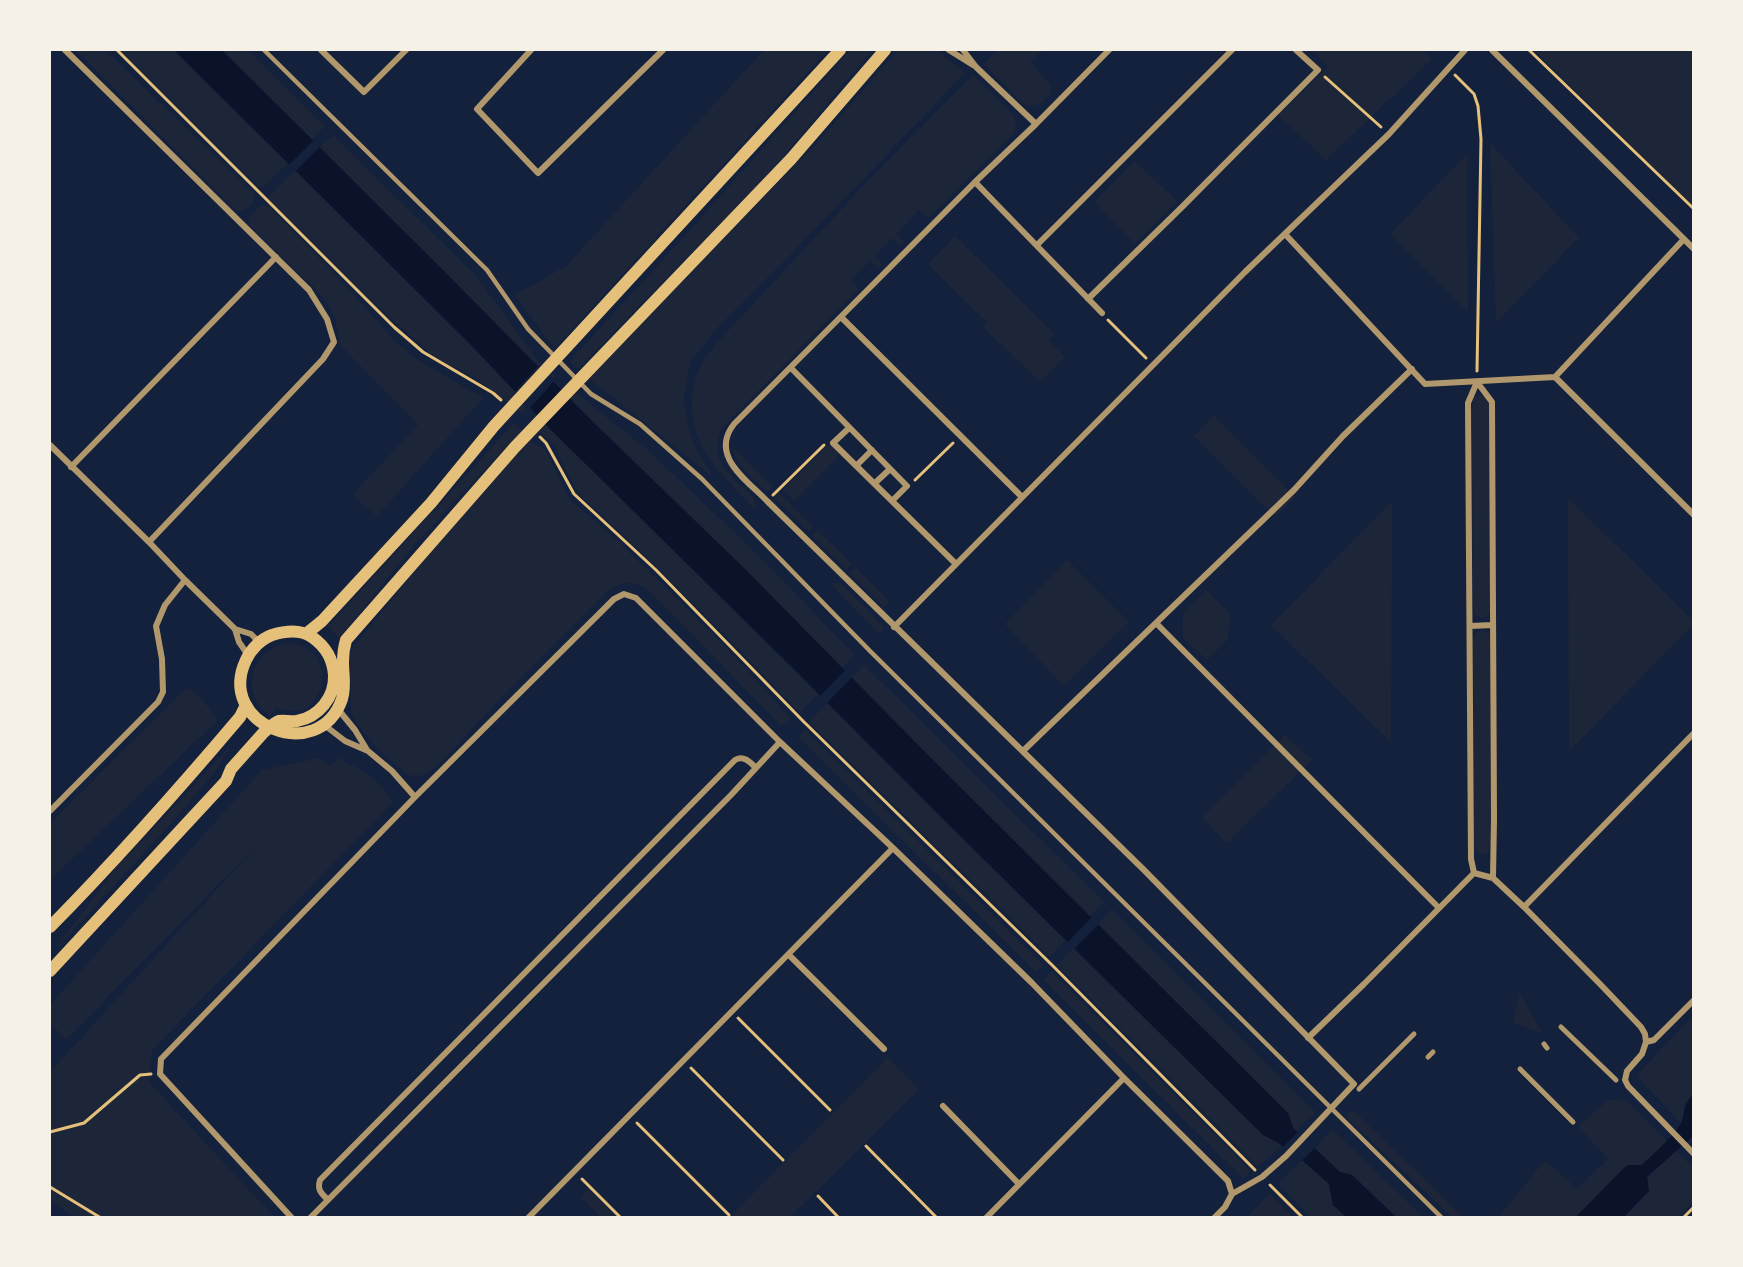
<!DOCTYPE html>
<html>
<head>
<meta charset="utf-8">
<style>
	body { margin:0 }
	#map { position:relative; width:1743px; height:1267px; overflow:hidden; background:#14213d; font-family:"Times New Roman",serif }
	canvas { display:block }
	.frame { position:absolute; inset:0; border:51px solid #f6f1e7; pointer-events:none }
</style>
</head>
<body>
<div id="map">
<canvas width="1743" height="1267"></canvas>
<div class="frame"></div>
</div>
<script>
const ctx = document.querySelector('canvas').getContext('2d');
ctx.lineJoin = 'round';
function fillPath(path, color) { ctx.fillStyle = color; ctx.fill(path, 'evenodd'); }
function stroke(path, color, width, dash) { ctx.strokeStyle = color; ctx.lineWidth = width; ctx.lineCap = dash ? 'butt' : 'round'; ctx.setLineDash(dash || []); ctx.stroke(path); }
const green = new Path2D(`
	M76,50h29l149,143c2,9 -4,13 -10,18l-8,-1z
	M120,50h53l115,113 -27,26z
	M222,50h26l77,76 -13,13z
	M764,50h64l-273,298 -5,-5 -35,-48 51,-29z
	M850,50h22l-121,145 -54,52 -119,122 -8,-8 112,-122z
	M900,50h37l28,23 -171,178 -76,76 -27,34 -4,16 -3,21 2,18 4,17 7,18 16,26 -125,-99 108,-112 123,-125 75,-87z
	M998,50h45l-13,12 20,22 1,8 -8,11 -12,3 -8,-2 -39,-40z
	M1312,50h111l9,9 -106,101 -48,-45 50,-48z
	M1534,50h159v158z
	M973,75l41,41 2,7 -3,11 -85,84 -9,-8 -23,24 8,8 -3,4 -8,-8 -19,18 8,8 -4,5 -8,-8 -19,19 8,9 -137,139c-16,31 11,49 31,69l2,4 -1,7c-15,-16 -31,-31 -44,-48 -19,-26 -24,-64 -10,-93 6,-13 16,-23 25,-33l138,-148z
	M334,136l142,140 62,85 18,15 -4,5 -233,-234z
	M1490,143l89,95 -83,84z
	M1467,154l1,158 -78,-78z
	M1135,161l42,40 -42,43 -41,-42z
	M295,170l178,177 56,59 -7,8 -43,-34 -45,-23 -62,-56 -101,-100 -3,-4z
	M261,206h7l63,64 65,72 19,16 68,40 -106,118 -25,-21 66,-70 -78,-80 -5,-27 -6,-13 -17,-20 -20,-18 -41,-41 -3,-6 1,-4z
	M955,236l100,98 -6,7 16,16 -25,25 -57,-55 4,-5 -60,-58z
	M575,392l74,59 108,103 98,101 -13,13 -96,-98 -177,-172z
	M1482,395l5,3 2,6 2,205 -3,7 -7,2 -6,-3 -2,-7 -1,-204 3,-7z
	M1214,416l82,81 -21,20 -81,-81z
	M514,423l8,7 -105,112 -78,96 -11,-12z
	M545,423l273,271 -17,18 -5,-3 -56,-59 -75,-75 -87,-82 -23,-46 -17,-17z
	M530,439l4,5 11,5 25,51 47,40 112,110 62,69 -10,6 -136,-138c-20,-7 -26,-5 -41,8l-106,106 -54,58 -18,16 -12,1 -8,-2 -33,-30 -16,-20 -6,-12 -1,-52 2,-11 99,-123z
	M829,444l11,11 -46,46 -11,-12z
	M732,446l41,40 -6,6c-13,-13 -32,-26 -35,-46z
	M779,493l35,34 -5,5 -35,-34z
	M1568,498l126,123 -1,4 -124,126z
	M1392,501l-1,241 -120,-117z
	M817,530l35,34 -6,6 -34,-34z
	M1067,560l62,62 -65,64 -59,-62z
	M855,567l35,35 -6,5 -35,-34z
	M841,583l44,45 -6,6 -48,-50z
	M1206,590l24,23 -2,26 -21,21 -24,-22v-25z
	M1481,630l7,2 2,7 1,206 -4,8 -7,1 -4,-3 -2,-6 -1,-205 3,-7z
	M292,643c50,8 33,87 -15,64l-7,10c-32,-25 -19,-72 22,-74z
	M864,665l240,237 -15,15 -238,-239z
	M190,688l11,10 17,22 -168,160v-56l135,-135z
	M827,703l239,237 -16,17 -241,-235z
	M805,729l238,236 -7,7 -238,-235z
	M1285,735l27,25 -85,83 -25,-26z
	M233,743l-17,27 -42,50 -115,126 -1,-1 59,-78z
	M320,758l10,8 8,-8c27,13 38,18 55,44l-241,248 -3,32 125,135h-201l-23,-17v-128l213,-233 -197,201 -16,-17v-18l212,-235z
	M1112,909l203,203 -18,19 -4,-4 -5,-14 -191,-189z
	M1074,947l189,188 19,10 -24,22 -201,-202z
	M1051,971l200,200 -8,7 -199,-198z
	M1519,992l23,41 -29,-10z
	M1693,1017v78l-8,8 -4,21c-13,-17 -30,-30 -43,-47l2,-6z
	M888,1057l31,33 -129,127 -61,1z
	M1625,1099l42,42 -25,24h-15l-52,52 -77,1 47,-58 32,29 31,-30 -30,-33 30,-26z
	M1353,1110l111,107h-12l-107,-101z
	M1332,1129l91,88h-27l-44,-42 -12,-3 -25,-24z
	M1676,1150l17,18v33l-16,16 -53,1 24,-27 -1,-14z
	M1302,1160l27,24 4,21 13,12h-35l-33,-33z
	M589,1189l29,28h-18l-20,-20z
	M1270,1194l23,23h-46z`);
const water = new Path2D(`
	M174,50h48l225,224 149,151 150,145 185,188 357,355 5,15 47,44 12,3 44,42h-50l-13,-12 -4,-21 -27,-24 -25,-18 -14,-7 -313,-309 -159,-160 -240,-236 -78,-83z
	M1693,1095v41l-46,41 2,14 -25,26 -49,1 52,-53h15c13,-13 28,-25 38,-40 7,-11 0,-17 13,-30z`);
const pier = new Path2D(`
	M315,139l7,6 -28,28 -7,-6z
	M540,364l15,16 -27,30 -15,-16z
	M846,669l7,7 -28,29 -7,-7z
	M1093,916l7,7 -27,27 -7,-6z
	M1300,1130l17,16 -17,16 -18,-14z`);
const path = new Path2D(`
	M117,50l277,277 29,25 70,41 8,7
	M1529,50l165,159
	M1455,75l19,19 4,12 3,33 -4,232
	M1325,77l56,50
	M1108,320l38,38
	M540,437l6,6 28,51 82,76 147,151 249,244 203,205
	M915,480l38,-37
	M773,495l51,-50
	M738,1018l92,92
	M691,1068l92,92
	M637,1123l92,92
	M50,1132l34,-9 56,-48 11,-1
	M866,1146l71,72
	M582,1179l39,39
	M1270,1185l33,33
	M50,1187l51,31
	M818,1196l21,22
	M1683,1218l11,-11`);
const service = new Path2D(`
	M264,50l223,220 41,59 63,65 49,30 62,55 168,172 572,567`);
const pedestrian = new Path2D(`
	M1561,1027l55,53
	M1544,1044l3,4
	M1428,1057l5,-5
	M1520,1069l53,53
	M1359,1089l55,-55`);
const minor = new Path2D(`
	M65,50l244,240 18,29 7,23 -11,17 -174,183
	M321,50l43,42 42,-42
	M531,50l-54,59 61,64 125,-123
	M949,50l24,15
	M963,50l13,17 60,57
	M1109,50l-73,74 -61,58 -241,242c-25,32 13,56 33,77l378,370 209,213 -68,72 -24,21 -30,17 -7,13 -11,11
	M1492,50l202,199
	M975,182l127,131
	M1285,234l140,150 130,-7 139,138
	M1037,245l195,-195
	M1088,299l95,-93 135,-136 -22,-20
	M841,317l181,180
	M791,368l116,118 -14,14
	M1555,377l129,-138
	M1477,382l15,20 2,417 -1,59
	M849,428l-16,15 123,121
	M50,445l99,97 36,38 50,49 4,13 9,13
	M856,466l16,-16
	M71,467l205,-210
	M875,483l15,-14
	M1156,623l283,285
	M1470,626l23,-1
	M894,627l351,-355 144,-138 76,-84
	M235,629l16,5 8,8
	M337,708l18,22 12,20
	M323,724l22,17 23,10 24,20 23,26
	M1023,751l271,-261 49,-54 69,-67
	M50,811l108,-109 5,-10 -1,-33 -6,-33 9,-21 20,-25
	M1474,873l-3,-14 -3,-456 9,-21
	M789,955l95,94
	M1694,1000l-40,40 -8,2 -4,12 -15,17 -2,9 3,6 66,68
	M1308,1038l56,-54 110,-111 19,5 31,29
	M1646,1042l-1,-8 -4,-7 -41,-43 -76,-77 170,-174
	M943,1106l76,78
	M328,1200c-7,-7 -11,-10 -8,-20l415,-420c9,-5 15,2 21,8
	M292,1218l-132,-144 1,-15 254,-262 199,-198 10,-5 12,4 144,144 113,106 139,135 92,95 104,103 4,13
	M310,1218l421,-423 49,-53
	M528,1218l365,-370
	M986,1218l138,-140`);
const secondary = new Path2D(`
	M306,634l16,-13 109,-118 63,-77 346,-376
	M50,927c66,-67 129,-138 190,-210l6,-12
	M50,971l176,-190 5,-12 33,-37c4,-3 9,-9 15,-11 5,-1 12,1 18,0 22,-4 38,-24 37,-46 -1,-16 -9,-29 -22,-38 -12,-8 -27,-6 -40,-2 -11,4 -21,14 -26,25 -31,65 73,106 96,39 4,-13 1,-24 1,-37 0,-7 1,-15 3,-22l169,-193 276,-288 94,-109`);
fillPath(green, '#1d2539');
fillPath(water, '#0b132b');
fillPath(pier, '#14213d');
stroke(path, '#e5c07b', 3);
stroke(service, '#b1986c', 4.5);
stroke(pedestrian, '#b1986c', 5);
stroke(minor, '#b1986c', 6);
stroke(secondary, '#e5c07b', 12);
</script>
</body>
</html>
